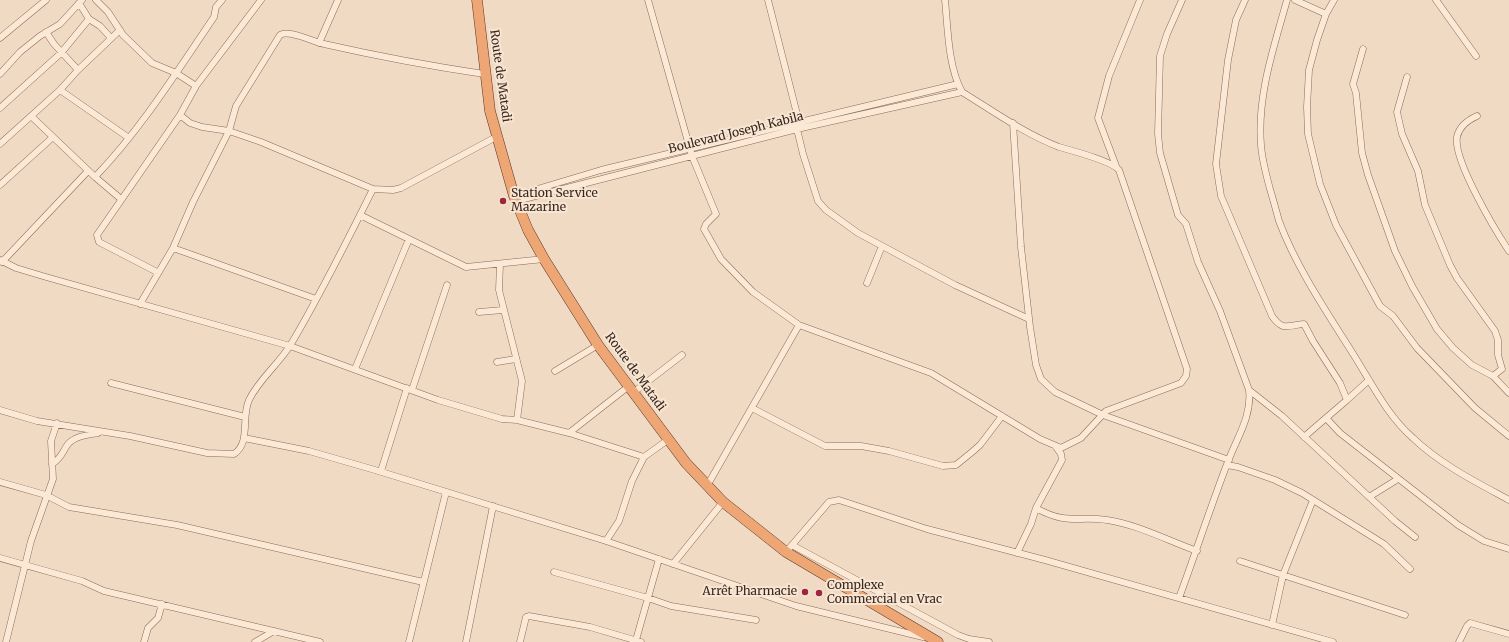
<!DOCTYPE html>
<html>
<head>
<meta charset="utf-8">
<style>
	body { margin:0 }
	canvas { display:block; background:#f1dac3 }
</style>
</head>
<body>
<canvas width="1509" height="642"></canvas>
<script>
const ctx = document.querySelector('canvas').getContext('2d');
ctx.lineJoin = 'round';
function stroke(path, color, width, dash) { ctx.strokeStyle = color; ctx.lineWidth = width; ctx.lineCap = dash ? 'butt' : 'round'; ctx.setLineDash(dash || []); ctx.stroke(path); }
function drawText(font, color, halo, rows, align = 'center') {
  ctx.font = font + ' Merriweather,serif'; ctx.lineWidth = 4; ctx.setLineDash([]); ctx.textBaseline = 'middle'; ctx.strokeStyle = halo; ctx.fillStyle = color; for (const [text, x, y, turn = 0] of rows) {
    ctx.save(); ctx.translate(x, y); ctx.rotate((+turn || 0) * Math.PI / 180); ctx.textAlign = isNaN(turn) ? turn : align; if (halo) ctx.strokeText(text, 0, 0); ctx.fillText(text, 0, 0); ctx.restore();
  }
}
const minor = new Path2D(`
	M96,0l12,12 15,23 29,28 24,10 20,13
	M648,0l44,156 24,58 -10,10 -2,5 17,30 32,33 46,33 132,48 109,66 21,9 20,-10 25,-27 75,-28 5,-7 1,-7 -68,-199c-7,-9 -46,-19 -60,-23 -34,-13 -66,-36 -97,-55 -14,-26 -14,-62 -17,-92
	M768,0l31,122 -2,7 6,25 15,47 8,9 32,23 97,52 74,34
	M1245,0l-9,20 -8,40 -12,104 5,32 51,120c11,16 16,9 32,8l9,17 27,42 7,17 -21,18 14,15 118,92 26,16 25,8
	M1287,0c-13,47 -30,95 -26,145 1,15 5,29 9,44 3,10 6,21 9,32 18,48 49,93 76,136 18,29 33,59 58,81 27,26 63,44 96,62
	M1295,0l31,14
	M1334,0l-8,14 -9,26 -8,30 -2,37 1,27 12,50 16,41 44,81 13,10 24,32 58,60 34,28
	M1436,0l40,56
	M79,3l10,16 11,7 11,12
	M46,32l8,12 24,26
	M0,38l46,-38
	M319,43l19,-43
	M1363,49l-10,35 3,9 6,60 6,22 27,76 17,35 25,43 16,19 19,17 21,11 16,17
	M0,74l20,-22 20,-16 20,-12 22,-24
	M1407,77l-10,35 5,22 16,37 7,34 25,60 7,13 38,53 3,9v15l4,14 -9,7
	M60,90l69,48
	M0,108l61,-55 28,-34
	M180,115l10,8 12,4 27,4 32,11 112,47
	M31,116l64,61 26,22
	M1477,116c-9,4 -18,11 -20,21 -4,23 38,93 52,114
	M1013,123l8,124 9,80 6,38 5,14 14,13 48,23 126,45
	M0,144l60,-54 18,-20 42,-40
	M1116,166l-18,-48 11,-42 31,-76
	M95,177c46,-48 81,-104 119,-160l2,-10 6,-7
	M0,185l53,-48
	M514,196l87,-26 357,-86
	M516,201l281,-72 165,-37
	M360,215l106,52 78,-8
	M173,248l143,51
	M0,260l16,8 30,9 244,69 148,54 64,19 15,1 52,13 75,24
	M2,262l86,-91
	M500,264l-1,26 23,91 -5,39
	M157,272l-58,-30 -2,-7 83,-120 16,-29 65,-86
	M867,283l15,-37
	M140,304l33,-56 20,-46 36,-71 7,-25 44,-71c9,-6 33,7 44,9 53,12 106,22 160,30
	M479,312l24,-2
	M497,362l19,-3
	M355,369l54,-130
	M555,371l43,-26
	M111,383l134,34
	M412,390l35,-105
	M1249,390l33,26 113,105 20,16
	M634,392l48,-37
	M1347,400l22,-20
	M752,408l73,38h36l28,5 54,15 13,-1 16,-13 8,-7 22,-29
	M0,410l37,11 93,15 77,17 27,1c17,-11 7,-37 15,-54 10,-21 30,-36 42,-56 30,-50 56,-103 82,-155l20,1 8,-2 95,-51
	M569,433l60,-47
	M1304,437l22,-19
	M244,438l65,13 66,19 231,71 190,65 127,31
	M1056,447l5,7 1,6 -26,48c30,17 42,8 71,12 29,4 62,21 90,31
	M52,464c10,-6 10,-12 16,-20 7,-8 20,-9 30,-11
	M1227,465l11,2 37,13 27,13 82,51 26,25
	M381,471l26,-83
	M0,482l46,13 23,12 108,18 246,57
	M707,486l92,-161
	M1369,497l29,-18
	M606,541l13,-20 13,-40 12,-24 25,-18
	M792,545l166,90 11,4 20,3
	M786,552l43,-50 10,-2 88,29 118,31 288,82
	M1017,553l14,-29 5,-16
	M0,558l82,23 22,10 216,51
	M1240,561l165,54
	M673,564l50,-62
	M554,572l94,26 23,8 85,14
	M1179,598c17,-46 32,-93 50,-139 9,-23 23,-44 20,-69l-29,-79 -22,-49 -12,-38 -8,-9 -18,-62 -2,-19 2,-78 7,-22 15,-34
	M1272,625l11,-50 30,-75
	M636,640l23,-81
	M6,642l25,-101 22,-62 -2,-38 6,-18
	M144,642l4,-14 10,-10 4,-14
	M255,642l19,-11
	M409,642l37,-150
	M466,642l27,-136
	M520,642l6,-25 3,-1 61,11 51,15
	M1459,642l8,-16 3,-3 39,11`);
const trunk = new Path2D(`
	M477,0l13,111 24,85 14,34 16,29 54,86 88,118 37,39 63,50 152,90`);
const markers = [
	[503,201,4,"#9e253d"],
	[805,592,4,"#9e253d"],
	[819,593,4,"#9e253d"]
];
const streetNames = [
	["Route de Matadi",500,76,82],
	["Boulevard Joseph Kabila",736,133,-14],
	["Route de Matadi",635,372,54]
];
const poiNames = [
	["Station Service",511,194],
	["Mazarine",511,208],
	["Complexe",827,586],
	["Commercial en Vrac",827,600],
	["Arrêt Pharmacie",797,592,"right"]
];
stroke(minor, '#8c6a58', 7);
stroke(trunk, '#59392d', 11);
stroke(minor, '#fbe9d6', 6);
stroke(trunk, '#eda674', 10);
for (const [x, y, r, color] of markers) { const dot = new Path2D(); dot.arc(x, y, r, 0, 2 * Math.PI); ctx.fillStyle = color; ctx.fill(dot); stroke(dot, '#f7e6d3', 1.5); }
drawText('12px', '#3b261d', '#f7e6d3', streetNames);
drawText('12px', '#3b261d', '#f7e6d3', poiNames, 'left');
</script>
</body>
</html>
